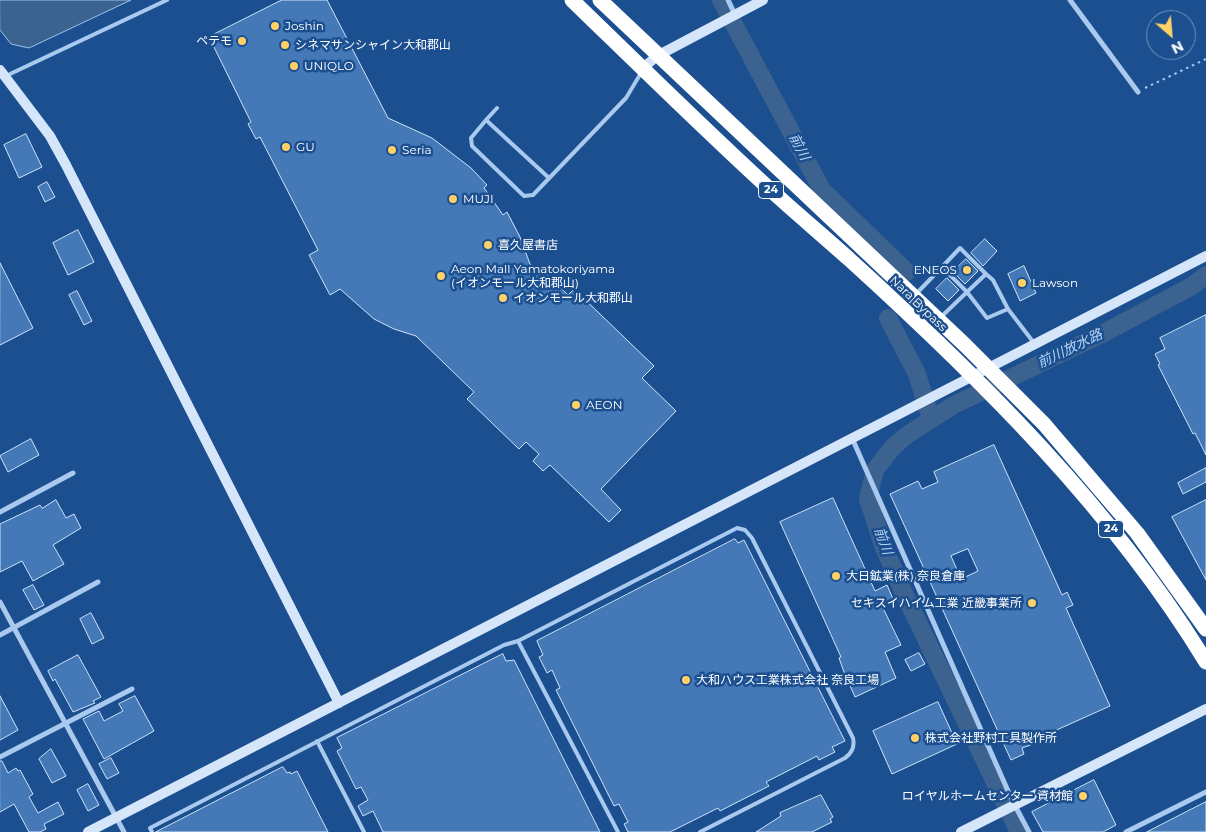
<!DOCTYPE html>
<html>
<head>
<meta charset="utf-8">
<style>
	body { margin:0 }
	#map { position:relative; width:1206px; height:832px; overflow:hidden; background:#1b4f8f; font-family:Montserrat,sans-serif }
	canvas { display:block }
	.north { position:absolute; left:1146px; top:10px; width:50px; height:50px; box-sizing:border-box; background:#1b4f8f; border:1px solid #7695bc; border-radius:50%; rotate:153deg; font-size:14px; font-weight:700; line-height:20px; text-align:center; color:#fff }
	.north::after { content:''; display:block; margin:auto; width:18px; height:22px; background:#ffd166; clip-path:polygon(50% 0,100% 100%,50% 72%,0 100%) }
</style>
</head>
<body>
<div id="map">
<canvas width="1206" height="832"></canvas>
<div class="north">N</div>
</div>
<script>
const ctx = document.querySelector('canvas').getContext('2d');
ctx.lineJoin = 'round';
function fillPath(path, color) { ctx.fillStyle = color; ctx.fill(path, 'evenodd'); }
function stroke(path, color, width, dash) { ctx.strokeStyle = color; ctx.lineWidth = width; ctx.lineCap = dash ? 'butt' : 'round'; ctx.setLineDash(dash || []); ctx.stroke(path); }
function drawText(font, color, halo, rows, align = 'center') {
  ctx.font = font + ' Montserrat,"Noto Sans JP",sans-serif'; ctx.lineWidth = 5; ctx.setLineDash([]); ctx.textBaseline = 'middle'; ctx.strokeStyle = halo; ctx.fillStyle = color; for (const [text, x, y, turn = 0] of rows) {
    ctx.save(); ctx.translate(x, y); ctx.rotate((+turn || 0) * Math.PI / 180); ctx.textAlign = isNaN(turn) ? turn : align; if (halo) ctx.strokeText(text, 0, 0); ctx.fillText(text, 0, 0); ctx.restore();
  }
}
const water = new Path2D(`
	M0,0h131l-102,48 -18,-4 -11,-14z`);
const river = new Path2D(`
	M721,0l101,190 85,82
	M888,318l29,56 14,45
	M1019,832l-118,-245 -18,-42 -15,-46 7,-29 17,-22 15,-13 47,-30 146,-70 92,-49 14,-11`);
const building = new Path2D(`
	M282,0h45l61,118 44,20 39,30 16,17 -3,3 19,27 4,-3 13,25 10,27 8,8 3,-3 27,26 6,-6 80,77 -12,12 34,33 -75,78 20,21 -12,12 -59,-57 -7,6 -10,-10 6,-7 -13,-12 -7,7 -52,-50 7,-7 -58,-56 -22,-7 -20,-10 -34,-30 -10,6 -21,-40 9,-5 -58,-113 -4,2 -8,-15 3,-2 -42,-85z
	M26,134l16,33 -23,11 -15,-33z
	M47,182l8,15 -10,5 -7,-15z
	M78,230l16,32 -26,13 -15,-32z
	M985,239l12,12 -14,15 -12,-13z
	M966,259l12,12 -13,13 -12,-12z
	M0,263l33,65 -33,17z
	M1024,266l12,27 -16,8 -12,-27z
	M947,278l12,12 -11,11 -12,-12z
	M77,291l15,30 -8,4 -15,-30z
	M1206,315v140l-11,-22 -2,1 -35,-69 2,-1 -5,-10 10,-5 -5,-11z
	M31,439l8,16 -31,17 -8,-16z
	M994,445l68,150 5,-3 6,13 -7,3 44,98 -78,35 1,3 -11,4 2,6 -13,6 -121,-266 28,-13 4,8 16,-7 -4,-10zM968,549l10,22 -17,8 -10,-23z
	M1206,468v14l-23,12 -5,-11z
	M833,498l42,93 12,-6 6,14 -12,5 20,41 -16,7 11,26 -41,19 -11,-25 -5,-14 2,-1 -61,-135z
	M56,500l10,18 8,-4 7,14 -28,17 11,19 -31,17 -11,-20 -22,11v-48l40,-19 2,3z
	M1206,500v80l-34,-63z
	M735,539l3,4 6,-3 101,201 -13,6 3,5 -16,8 -2,-4 -51,26 3,4 -49,25 -2,-3 -48,24h-42l-4,-8 4,-2 -9,-18 -5,2 -58,-116 4,-2 -8,-18 -5,3 -8,-16 4,-2 -6,-14z
	M33,585l11,20 -10,5 -11,-20z
	M91,613l13,25 -12,6 -12,-25z
	M919,653l6,11 -14,7 -6,-11z
	M503,654l3,7 8,-1 86,172h-217l-10,-21 -10,5 -5,-10 10,-6 -7,-13 -5,2 -19,-38 5,-3 -5,-10z
	M78,655l23,42 -8,4 2,2 -22,9 -18,-33 -2,2 -5,-10z
	M0,696l18,34 -18,10z
	M135,696l19,35 -50,28 -21,-40 16,-8 5,10 19,-10 -4,-7z
	M938,702l19,42 -65,30 -19,-43z
	M51,749l15,27 -14,7 -13,-24z
	M111,758l8,15 -12,6 -8,-15z
	M0,761h2l6,12 8,-5 2,3 2,-1 13,24 -4,3 9,16 20,-11 6,12 -20,10 2,5 -6,3h-11l-15,-28 -14,8z
	M283,767l4,6 3,-1 1,2 6,-3 31,61h-172z
	M1094,780l22,45 -13,7h-60l-11,-20z
	M88,784l11,21 -11,6 -11,-21z
	M821,795l12,22 -3,2 2,3 -20,10h-56l25,-16 -1,-3z
	M1206,802v30h-59z`);
const path = new Path2D(`
	M1145,88l61,-29`);
const lane = new Path2D(`
	M10,74l157,-74
	M486,120l11,-12
	M549,178l-63,-58 -15,18 1,8 52,50 9,-1 93,-97 15,-25
	M942,267l18,-19 26,26
	M915,295l27,-28 25,25 19,-18 7,6 15,29
	M941,317l26,-25 20,26 21,-9 26,34
	M317,741l47,91
	M152,832l-2,-4 354,-183 14,-4
	M618,832l-100,-191 219,-113 8,2 7,8 101,200c2,9 -1,15 -8,20l-145,74`);
const street = new Path2D(`
	M728,0l7,15
	M1070,0l68,92
	M852,438l160,362 17,32
	M0,512l73,-39
	M0,602l124,230
	M0,635l98,-53
	M0,757l132,-68
	M1126,832l80,-40`);
const secondary = new Path2D(`
	M643,68l14,-12 106,-56
	M0,70l50,66 16,29 273,538
	M88,832l1118,-576
	M961,832l245,-123`);
const highway = new Path2D(`
	M572,0c63,61 126,123 190,182 28,26 58,51 87,77 132,120 263,249 357,403
	M600,0l365,345 79,79 93,109 69,96`);
const markers = [
	[275,26,5,"#ffd166"],
	[242,41,5,"#ffd166"],
	[285,45,5,"#ffd166"],
	[294,66,5,"#ffd166"],
	[286,147,5,"#ffd166"],
	[392,150,5,"#ffd166"],
	[453,199,5,"#ffd166"],
	[488,245,5,"#ffd166"],
	[967,270,5,"#ffd166"],
	[441,276,5,"#ffd166"],
	[1022,283,5,"#ffd166"],
	[503,298,5,"#ffd166"],
	[576,405,5,"#ffd166"],
	[836,576,5,"#ffd166"],
	[1032,603,5,"#ffd166"],
	[686,680,5,"#ffd166"],
	[915,738,5,"#ffd166"],
	[1083,796,5,"#ffd166"]
];
const shields = [
	[771,190,25],
	[1111,529,25]
];
const shieldNames = [
	["24",771,190],
	["24",1111,529]
];
const poiNames = [
	["Joshin",285,26],
	["ペテモ",232,41,"right"],
	["シネマサンシャイン大和郡山",295,45],
	["UNIQLO",304,66],
	["GU",296,147],
	["Seria",402,150],
	["MUJI",463,199],
	["喜久屋書店",498,245],
	["Aeon Mall Yamatokoriyama",451,269],
	["(イオンモール大和郡山)",451,283],
	["ENEOS",957,270,"right"],
	["Lawson",1032,283],
	["イオンモール大和郡山",513,298],
	["AEON",586,405],
	["大日鉱業(株) 奈良倉庫",846,576],
	["セキスイハイム工業 近畿事業所",1022,603,"right"],
	["大和ハウス工業株式会社 奈良工場",696,680],
	["株式会社野村工具製作所",925,738],
	["ロイヤルホームセンター 資材館",1073,796,"right"]
];
const streetNames = [
	["Nara Bypass",918,304,44]
];
const waterNames = [
	["前川",799,147,62],
	["前川放水路",1070,349,-26],
	["前川",883,541,70]
];
fillPath(water, '#3c6290');
stroke(water, '#9cc4f0', 1);
stroke(river, '#3c6290', 18);
fillPath(building, '#4478b7');
stroke(building, '#cfe3fa', 1);
stroke(path, '#a9c9ee', 2, [2.5, 4]);
stroke(lane, '#a9c9ee', 4);
stroke(street, '#a9c9ee', 5);
stroke(secondary, '#d6e6fa', 10);
stroke(highway, '#fff', 15);
for (const [x, y, r, color] of markers) { const dot = new Path2D(); dot.arc(x, y, r, 0, 2 * Math.PI); ctx.fillStyle = color; ctx.fill(dot); stroke(dot, '#1b4f8f', 2); }
for (const [x, y, w] of shields) { const box = new Path2D(); box.roundRect(x - w / 2, y - 8.5, w, 17, 4); ctx.fillStyle = '#1b4f8f'; ctx.fill(box); stroke(box, '#fff', 1); }
drawText('bold 11px', '#fff', null, shieldNames);
drawText('12px', '#fff', '#1b4f8f', poiNames, 'left');
drawText('12px', '#fff', '#1b4f8f', streetNames);
drawText('italic 14px', '#b5d3f5', '#1b4f8f', waterNames);
</script>
</body>
</html>
